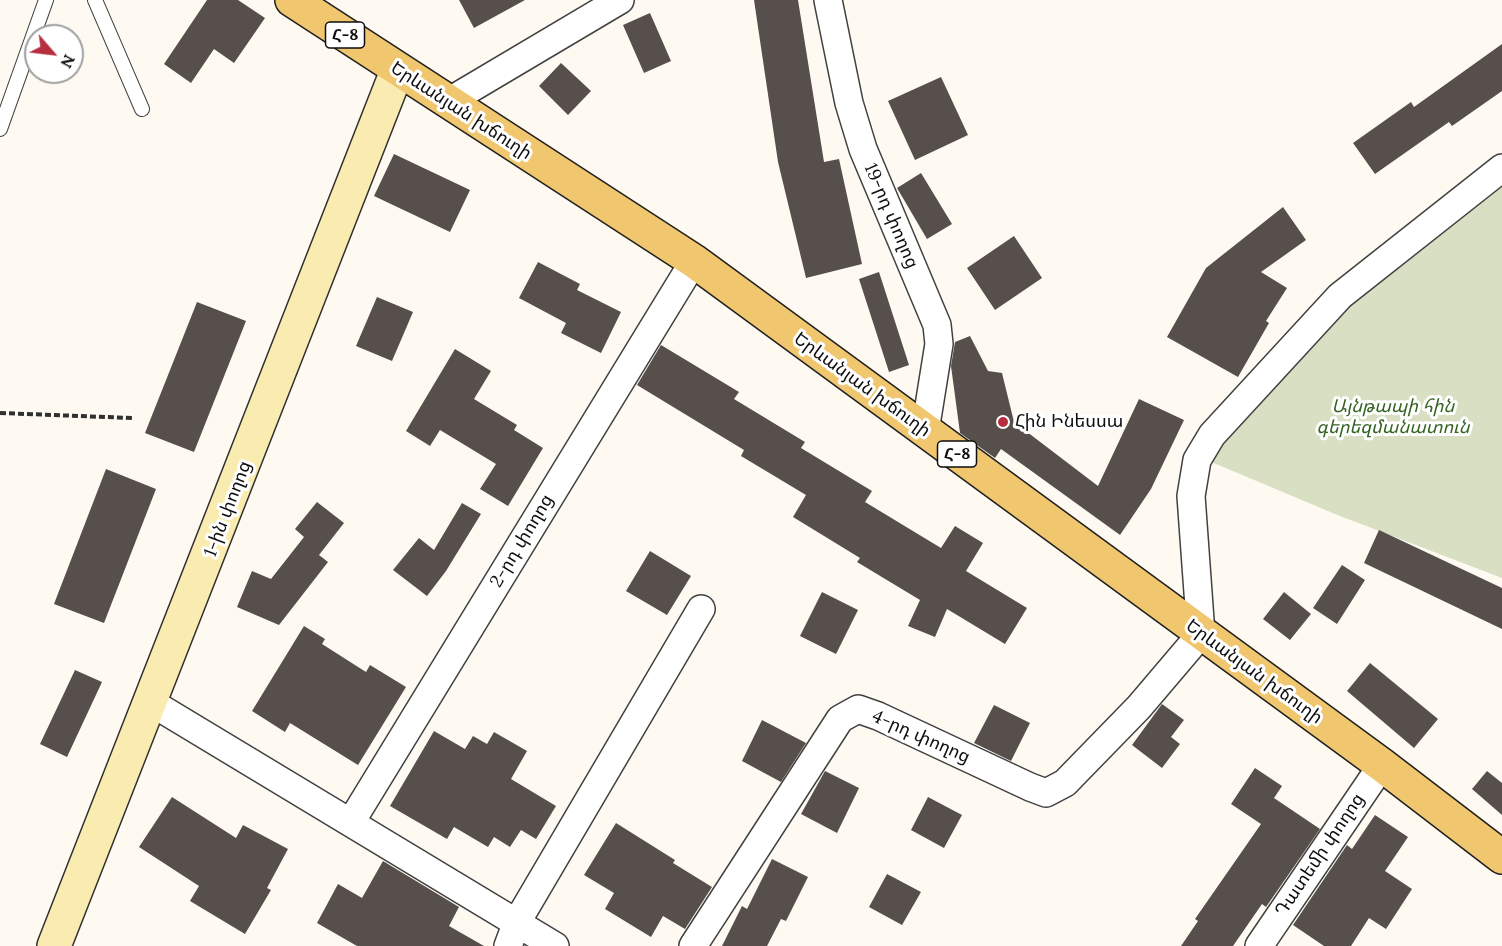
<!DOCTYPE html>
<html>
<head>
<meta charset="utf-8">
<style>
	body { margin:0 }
	#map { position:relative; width:1502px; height:946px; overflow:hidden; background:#fefaf1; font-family:Lora,serif }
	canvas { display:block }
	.north { position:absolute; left:24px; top:24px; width:60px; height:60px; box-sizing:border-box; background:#fff; border:2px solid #9f9f9f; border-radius:50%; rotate:118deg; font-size:16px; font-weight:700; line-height:24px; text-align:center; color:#0e0e0e }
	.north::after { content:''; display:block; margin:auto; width:21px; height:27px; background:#b62f3f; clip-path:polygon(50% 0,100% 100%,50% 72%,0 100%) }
</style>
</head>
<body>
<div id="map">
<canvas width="1502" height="946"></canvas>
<div class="north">N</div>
</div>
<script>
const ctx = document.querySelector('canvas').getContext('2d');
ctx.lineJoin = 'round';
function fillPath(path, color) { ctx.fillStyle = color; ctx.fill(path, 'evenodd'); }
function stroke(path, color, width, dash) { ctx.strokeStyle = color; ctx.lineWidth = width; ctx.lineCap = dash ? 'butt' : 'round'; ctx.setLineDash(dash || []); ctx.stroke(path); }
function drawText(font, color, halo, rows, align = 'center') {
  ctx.font = font + ' Lora,"Noto Sans Armenian",serif'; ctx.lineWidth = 6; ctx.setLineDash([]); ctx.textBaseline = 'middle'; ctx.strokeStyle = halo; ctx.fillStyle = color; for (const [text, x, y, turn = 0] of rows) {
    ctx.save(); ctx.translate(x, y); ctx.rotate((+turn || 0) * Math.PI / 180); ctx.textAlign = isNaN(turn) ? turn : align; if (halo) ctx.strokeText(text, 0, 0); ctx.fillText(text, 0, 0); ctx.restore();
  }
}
const cemetery = new Path2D(`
	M1502,181v397l-167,-64 -126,-53 147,-168z`);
const building = new Path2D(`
	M207,0h31l27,18 -31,45 -20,-14 -23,34 -27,-19z
	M459,0h66l-51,28z
	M754,0h44l26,162 15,-3 23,105 -56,14 -28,-116z
	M650,13l21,48 -27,12 -21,-48z
	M1502,44v47l-50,35 -3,-4 -74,52 -22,-31 58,-41 3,5z
	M561,63l30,28 -23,24 -29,-29z
	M941,77l27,58 -53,25 -27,-59z
	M394,154l76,36 -20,42 -76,-36z
	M921,173l31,51 -25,15 -30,-51z
	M1283,207l23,33 -45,32 26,16 -21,33 3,2 -31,54 -71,-40 39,-69z
	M1014,236l28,42 -47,32 -28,-42z
	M538,262l42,22 -3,6 44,22 -20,41 -40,-20 5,-10 -47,-25z
	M879,272l30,93 -20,7 -30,-93z
	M377,297l36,15 -21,49 -36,-15z
	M197,302l49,19 -52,131 -49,-19z
	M970,336l18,35 14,2 12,49 84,64 41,-87 45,21 -33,69 -31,46 -119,-86 -6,9 -35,-25 -9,-67 4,-24z
	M661,345l78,47 -5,7 71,43 -4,6 71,43 -7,11 76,46 14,-22 28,17 -17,28 61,37 -22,36 -58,-35 -12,28 -27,-11 12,-26 -63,-38 3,-4 -67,-41 13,-22 -65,-39 3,-6 -107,-65z
	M455,349l36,22 -17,28 43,26 -3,5 29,18 -35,58 -28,-17 16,-25 -56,-34 -10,16 -24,-15z
	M106,469l50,20 -52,134 -50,-19z
	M317,502l27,21 -25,32 9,7 -49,63 -42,-18 15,-36 19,8 33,-42 -9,-8z
	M462,503l19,11 -35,57 -19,25 -34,-26 26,-32 15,12z
	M1379,530l123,58v41l-138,-66z
	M650,551l41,25 -24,39 -41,-24z
	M1342,565l23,15 -28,44 -24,-16z
	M822,592l36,18 -22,44 -36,-18z
	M1284,592l27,22 -21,26 -27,-21z
	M304,626l21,13 -3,5 44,28 4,-7 36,22 -48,78 -68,-42 -5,9 -33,-21z
	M1370,663l68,56 -24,29 -67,-57z
	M75,670l27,12 -35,75 -27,-13z
	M1162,704l22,16 -13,17 9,7 -18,24 -30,-23z
	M994,705l36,18 -19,38 -37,-18z
	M762,720l44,23 -25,39 -39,-21z
	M434,731l31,18 8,-13 14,8 7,-12 33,19 -16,28 45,27 -20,33 -15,-9 -11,17 -16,-10 -6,10 -34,-20 -7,12 -57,-33z
	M1255,768l27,18 -8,12 46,31 -54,78 -4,-3 -29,42h-52l17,-25 -3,-2 66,-95 -30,-20z
	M825,771l34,17 -22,45 -36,-19z
	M1487,771l15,12v32l-30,-26z
	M172,797l64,41 7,-13 45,24 -21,39 4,2 -26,44 -55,-33 9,-15 -60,-39z
	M928,797l34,18 -18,33 -33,-18z
	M1375,815l33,22 -23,34 27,18 -26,40 -17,-11 -18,28h-27l-31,-21 54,-80 5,4z
	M616,823l59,37 -2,3 39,24 -27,42 -22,-13 -12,21 -46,-28 9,-16 -30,-18z
	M772,859l36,18 -22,44 -5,-2 -14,27h-45l20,-40 5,3z
	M383,861l76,46 -10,19 35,20h-127l-40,-23 21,-39 24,14z
	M887,874l34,18 -19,33 -33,-18z`);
const path = new Path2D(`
	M0,413l132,5`);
const lane = new Path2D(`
	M95,0l47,109
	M0,129l46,-129`);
const street = new Path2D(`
	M828,0l21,103 14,46 74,176 2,19 -14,87
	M448,102l172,-102
	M152,703l403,243
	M351,822l343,-561
	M508,946l9,-24 184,-313
	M693,946l147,-227 18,-10 20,7 152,71 16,6 19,-10 74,-76 62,-73 -10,-138 6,-36 15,-25 128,-139 162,-128
	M1259,946l123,-181`);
const secondary = new Path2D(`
	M54,946l343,-875`);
const primary = new Path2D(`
	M292,0l402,261 688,504 120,92`);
const markers = [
	[1003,422,6,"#b62f3f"]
];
const shields = [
	[345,35,39],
	[957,454,39]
];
const shieldNames = [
	["Հ-8",345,35],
	["Հ-8",957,454]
];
const streetNames = [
	["Երևանյան խճուղի",461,111,33],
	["19-րդ փողոց",891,216,67],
	["Երևանյան խճուղի",862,385,36],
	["1-ին փողոց",228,509,-69],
	["2-րդ փողոց",522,541,-59],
	["Երևանյան խճուղի",1254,672,36],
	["4-րդ փողոց",921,737,24],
	["Դատեմի փողոց",1320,855,-56]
];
const parkNames = [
	["Այնթապի հին",1393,407],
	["գերեզմանատուն",1393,428]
];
const poiNames = [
	["Հին Ինեսսա",1015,422]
];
fillPath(cemetery, '#d8dfc2');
fillPath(building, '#564f4b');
stroke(lane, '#414141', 16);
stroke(street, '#414141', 30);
stroke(secondary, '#303030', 36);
stroke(primary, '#1f1f1f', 36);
stroke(path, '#303030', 4, [6, 3]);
stroke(lane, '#fff', 14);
stroke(street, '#fff', 27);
stroke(secondary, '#faecb0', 33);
stroke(primary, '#f0c76f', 33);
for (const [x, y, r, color] of markers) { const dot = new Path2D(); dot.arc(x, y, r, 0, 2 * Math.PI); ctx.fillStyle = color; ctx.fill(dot); stroke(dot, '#fff', 2); }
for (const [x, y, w] of shields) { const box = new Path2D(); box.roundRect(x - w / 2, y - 13, w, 26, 4.5); ctx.fillStyle = '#fff'; ctx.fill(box); stroke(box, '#0e0e0e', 1.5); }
drawText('bold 16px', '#0e0e0e', null, shieldNames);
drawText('18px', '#0e0e0e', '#fff', streetNames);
drawText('italic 18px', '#346322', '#fff', parkNames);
drawText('18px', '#0e0e0e', '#fff', poiNames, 'left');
</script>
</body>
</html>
